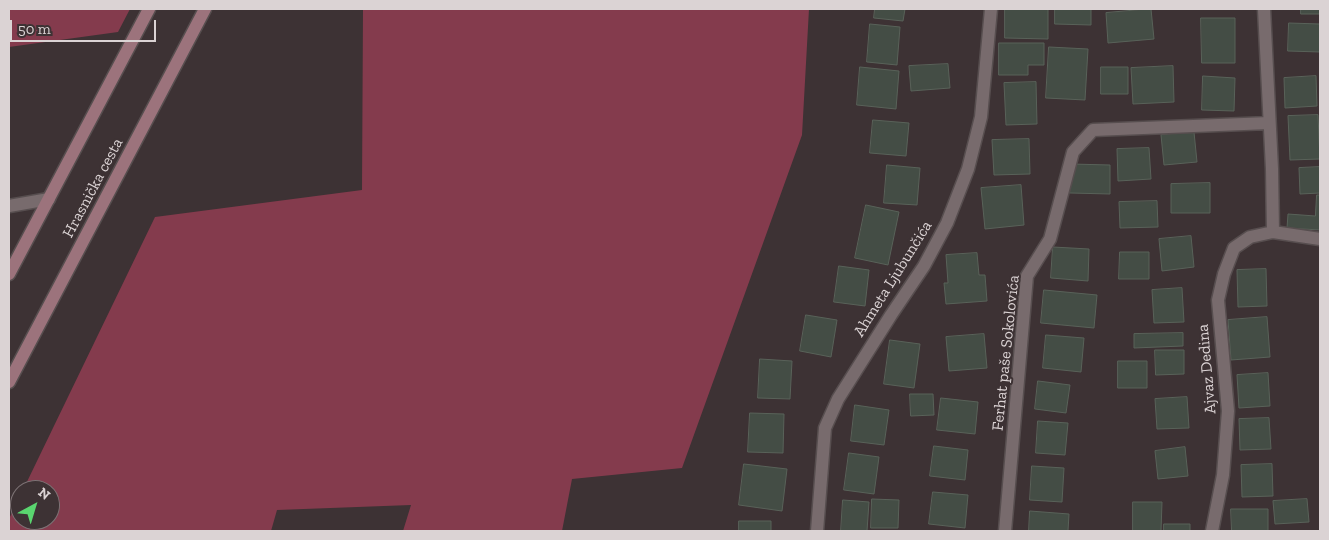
<!DOCTYPE html>
<html>
<head>
<meta charset="utf-8">
<style>
	body { margin:0 }
	#map { position:relative; width:1329px; height:540px; overflow:hidden; background:#3d3234; font-family:"Zilla Slab",serif }
	canvas { display:block }
	.frame { position:absolute; inset:0; border:10px solid #dbd3d4; pointer-events:none }
	.north { position:absolute; left:10px; top:480px; width:50px; height:50px; box-sizing:border-box; background:#3d3234; border:1px solid #7c7274; border-radius:50%; rotate:39deg; font-size:14px; font-weight:700; line-height:20px; text-align:center; color:#dbd3d4 }
	.north::after { content:''; display:block; margin:auto; width:18px; height:22px; background:#5ad56f; clip-path:polygon(50% 0,100% 100%,50% 72%,0 100%) }
	.scale { position:absolute; left:10px; top:20px; width:146px; height:22px; box-sizing:border-box; border:2px solid #dbd3d4; border-top:0; padding-left:6px; font-size:15px; line-height:18px; white-space:nowrap; color:#dbd3d4; -webkit-text-stroke:4px #3d3234; paint-order:stroke }
</style>
</head>
<body>
<div id="map">
<canvas width="1329" height="540"></canvas>
<div class="frame"></div>
<div class="north">N</div>
<div class="scale">50 m</div>
</div>
<script>
const ctx = document.querySelector('canvas').getContext('2d');
ctx.lineJoin = 'round';
function fillPath(path, color) { ctx.fillStyle = color; ctx.fill(path, 'evenodd'); }
function stroke(path, color, width, dash) { ctx.strokeStyle = color; ctx.lineWidth = width; ctx.lineCap = dash ? 'butt' : 'round'; ctx.setLineDash(dash || []); ctx.stroke(path); }
function drawText(font, color, halo, rows, align = 'center') {
  ctx.font = font + ' "Zilla Slab",serif'; ctx.lineWidth = 4; ctx.setLineDash([]); ctx.textBaseline = 'middle'; ctx.strokeStyle = halo; ctx.fillStyle = color; for (const [text, x, y, turn = 0] of rows) {
    ctx.save(); ctx.translate(x, y); ctx.rotate((+turn || 0) * Math.PI / 180); ctx.textAlign = isNaN(turn) ? turn : align; if (halo) ctx.strokeText(text, 0, 0); ctx.fillText(text, 0, 0); ctx.restore();
  }
}
const green = new Path2D(`
	M9,9h121l-12,23 -109,15z
	M363,9h446l-7,126 -120,333 -110,11 -10,52h-159l8,-26 -134,5 -6,21h-259l-3,-1v-11l11,-23v24h30v-30h-27l132,-273 207,-27z`);
const building = new Path2D(`
	M875,9h30l-2,12 -29,-3z
	M1005,9h43v30l-43,-1z
	M1055,9h36v16l-36,-1z
	M1151,9l3,30 -46,4 -2,-30z
	M1301,9h19v5h-19z
	M1201,18h34v45h-33z
	M1289,23l31,1v28l-32,-1z
	M870,24l30,3 -3,38 -30,-3z
	M999,43h45v22h-16v10h-29z
	M1049,47l39,2 -3,51 -39,-2z
	M948,64l2,24 -39,3 -2,-25z
	M1173,66l1,36 -41,2 -2,-36z
	M860,67l39,4 -3,38 -39,-4z
	M1101,67h27v27h-27z
	M1203,76l32,2 -1,33 -32,-1z
	M1316,76l1,30 -32,2 -1,-30z
	M1036,82l1,42 -31,1 -2,-42z
	M1318,115l2,44 -30,1 -2,-44z
	M873,120l36,3 -3,33 -36,-3z
	M1194,132l3,30 -33,3 -3,-30z
	M1029,139l1,35 -36,1 -2,-35z
	M1149,148l2,31 -33,2 -1,-32z
	M1071,164l39,1v29l-40,-1z
	M887,165l33,3 -3,37 -33,-2z
	M1320,167v26l-20,1 -1,-26z
	M1210,183v30h-39v-29z
	M1021,185l3,40 -39,4 -4,-41z
	M1317,195h3v35l-33,-2 1,-14 27,2z
	M1157,201l1,26 -38,1 -1,-26z
	M866,205l33,7 -11,53 -33,-7z
	M1191,236l3,31 -32,4 -3,-32z
	M1053,247l36,2 -1,32 -37,-3z
	M1120,252h29v27h-30z
	M977,253l2,22h6l2,26 -41,3 -2,-21h4l-2,-28z
	M839,266l30,4 -4,36 -31,-4z
	M1266,269l1,37 -29,1 -1,-37z
	M1182,288l2,34 -30,1 -2,-33z
	M1044,290l53,5 -3,33 -53,-5z
	M806,315l31,5 -6,37 -31,-6z
	M1267,317l3,40 -39,3 -3,-40z
	M1183,333v13l-49,2v-14z
	M984,334l3,34 -38,3 -3,-34z
	M1046,335l38,3 -3,34 -38,-4z
	M890,340l30,4 -6,44 -30,-4z
	M1155,350h29v24l-28,1z
	M760,359l32,2 -2,38 -32,-1z
	M1118,361h29v27h-29z
	M1268,373l2,33 -31,2 -2,-33z
	M1038,381l32,4 -4,28 -31,-4z
	M910,394h23l1,21 -23,1z
	M1187,397l2,31 -32,1 -2,-30z
	M941,398l37,4 -3,32 -38,-4z
	M855,405l34,5 -5,35 -33,-4z
	M750,413l34,1 -1,39 -35,-1z
	M1269,418l2,31 -31,1 -1,-31z
	M1038,421l30,2 -3,32 -29,-2z
	M934,446l34,4 -3,30 -35,-4z
	M1185,447l3,29 -30,3 -3,-28z
	M849,453l30,4 -5,37 -30,-4z
	M744,464l43,5 -5,42 -43,-6z
	M1272,464l1,32 -31,1 -1,-32z
	M1032,466l32,2 -2,34 -32,-2z
	M933,492l35,3 -3,33 -36,-4z
	M872,499l27,1 -1,28h-27z
	M1307,499l2,23 -34,2 -2,-23z
	M843,500l26,2 -2,29h-26z
	M1133,502h29l-1,29h-28z
	M1231,509h37v22h-36z
	M1030,511l39,3 -1,17h-39z
	M739,521h32v10h-32z
	M1164,524h26v7h-26z`);
const street = new Path2D(`
	M1264,9l8,160 1,63
	M9,206l40,-7
	M817,531l8,-103 13,-29 53,-84 33,-49 23,-43 21,-54 13,-52 10,-108
	M1005,531l22,-255 23,-37 23,-87 20,-22 176,-7
	M1212,531l11,-56 5,-64 -10,-111 6,-26 10,-26 16,-11 23,-5 47,7`);
const secondary = new Path2D(`
	M9,274l140,-265
	M9,382l196,-373`);
const streetNames = [
	["Hrasnička cesta",93,188,-62],
	["Ahmeta Ljubunčića",893,279,-58],
	["Ferhat paše Sokolovića",1006,353,-84],
	["Ajvaz Dedina",1207,369,-95]
];
fillPath(green, '#843b4d');
fillPath(building, '#444d45');
stroke(building, '#596259', 1);
stroke(street, '#574e4f', 15);
stroke(secondary, '#574e4f', 15);
stroke(street, '#786b6d', 12);
stroke(secondary, '#9c737c', 12);
drawText('16px', '#dbd3d4', '#3d3234', streetNames);
</script>
</body>
</html>
